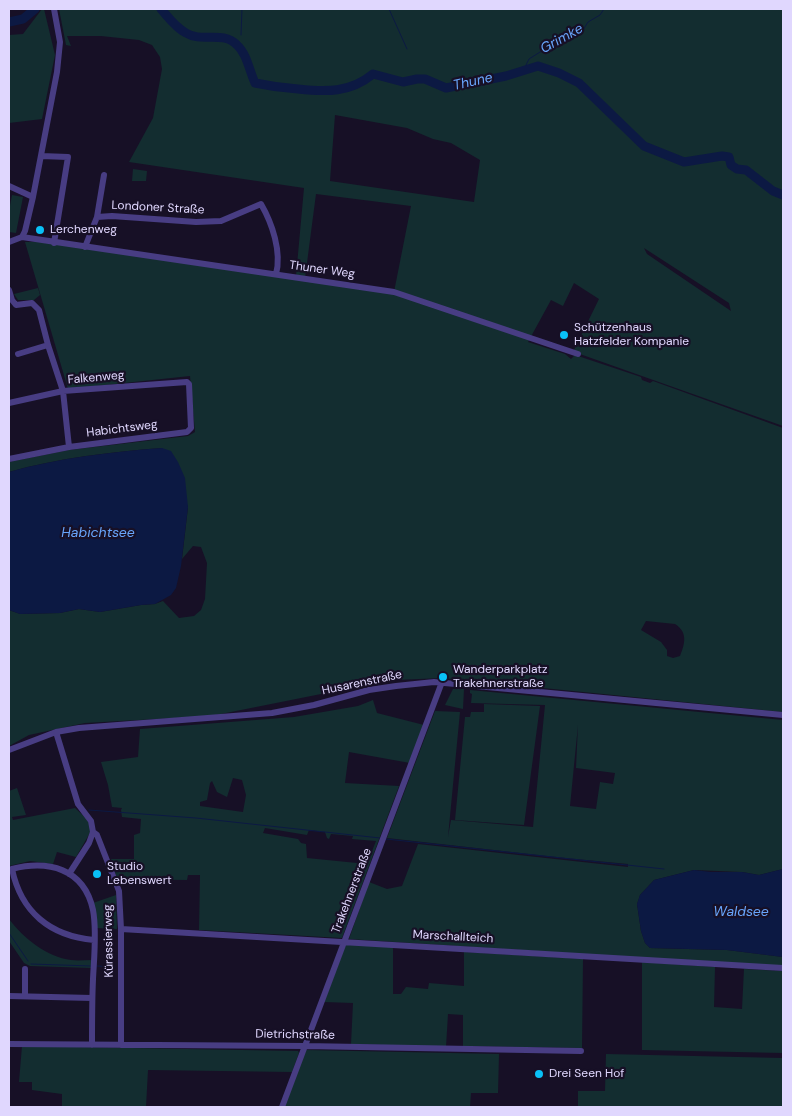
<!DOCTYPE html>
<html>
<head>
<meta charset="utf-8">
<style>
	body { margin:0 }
	#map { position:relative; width:792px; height:1116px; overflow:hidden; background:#171026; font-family:"DM Sans",sans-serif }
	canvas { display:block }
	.frame { position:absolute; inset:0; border:10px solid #e0d7fe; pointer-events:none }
</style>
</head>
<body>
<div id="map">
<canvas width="792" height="1116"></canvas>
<div class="frame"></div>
</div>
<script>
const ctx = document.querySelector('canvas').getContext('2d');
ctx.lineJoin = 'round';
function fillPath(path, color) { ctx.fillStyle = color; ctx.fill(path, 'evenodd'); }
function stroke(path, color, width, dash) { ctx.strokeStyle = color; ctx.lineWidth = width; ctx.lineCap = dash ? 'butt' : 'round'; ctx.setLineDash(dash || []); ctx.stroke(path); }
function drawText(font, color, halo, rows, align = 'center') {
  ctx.font = font + ' "DM Sans",sans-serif'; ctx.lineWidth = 4.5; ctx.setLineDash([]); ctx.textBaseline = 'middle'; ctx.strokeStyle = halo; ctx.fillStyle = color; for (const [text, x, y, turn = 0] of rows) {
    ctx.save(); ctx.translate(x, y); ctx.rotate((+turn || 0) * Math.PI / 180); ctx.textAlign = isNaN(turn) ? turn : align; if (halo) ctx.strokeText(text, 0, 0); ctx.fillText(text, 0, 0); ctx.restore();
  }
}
const green = new Path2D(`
	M42,9h2l11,46 -13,64 -33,4v-88l14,-1z
	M59,9h724v417l-206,-73 -3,-3 25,-51 -25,-16 -11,23 -12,-6 -23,42 37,12 6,5 4,-4 66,22 1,3 8,3 3,-2 130,47v284l-340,-34 -48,2 -19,3 -165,33 -126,7 -56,12 -20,11v-136l11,4 40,-1 19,-4 21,3 41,-7 14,-1 8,-3 16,17 15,-2 7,-6 4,-11 2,-36 -6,-16 -8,-1 -11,13 6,-52 -26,-59c-52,4 -104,10 -153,24v-10l60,-12 119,-14 7,-4 -5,-56 -122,13 -43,-147h21l250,34 8,-88 -175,-26 24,-44 9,-49 -2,-12 -8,-12 -13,-5 -38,-4h-34l4,10 -5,-1zM335,115l72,13 26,11 18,4 29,17 -6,42 -144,-21zM316,194l95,12 -17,86 -89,-14zM644,248l85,55 2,8 -84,-57zM646,621l29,3c13,8 10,20 5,32l-7,2 -6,-2v-6l-6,-8 -20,-12z
	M133,169l14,2 -1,10h-14z
	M12,195l11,2 -7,36 -7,-1v-21z
	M38,288l2,7 -6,5h-16l-4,-6z
	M453,689h11l-1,20 -18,-4z
	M470,690l313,30v149l-24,6 -17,-3 -48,-2 -40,10 -14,15 -3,9 4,27 4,12 5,5 77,2 56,7v10l-434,-28 20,-57 18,7 15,-3 16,-42 210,23v-3l-63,-6v-2v2l-178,-20 48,-127 25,1 -12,125 3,-17 82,7 12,-122 -74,-2 1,-9 -2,-1zM578,725l-2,43 39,5 -2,11 -13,-2 -4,27 -26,-3z
	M373,700l4,13 47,12 -14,38 -61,-11 -4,31 54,3 -57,152 -143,-8 1,-55h-12l-1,5 -70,-1 -6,-20h23v-24l6,-2 1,-14 -19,-2 -1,-7 1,-2 -10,-1 -4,-22 -7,-23 37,-5 2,-28 154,-12 64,-11zM233,778l9,2 4,15 -3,17 -43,-6v-4l7,-2 3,-17 2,-2 5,11 10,5zM265,828l42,7 2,-5 16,2 2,6 2,1 2,-5 22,2 -1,3 24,2 -9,23 -60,-6 -1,-14 -5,-1 -3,-4 -35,-6z
	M484,704l56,2 -16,119 -69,-5 10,-103h5l1,-5h13z
	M17,788l9,27 -14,2 1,3 62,-12 14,13 2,10 -15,26 -19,-5 -4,12 -23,-3 -21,5v-75z
	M116,895l1,34 -21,-1 -3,-25z
	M9,919c14,19 38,38 62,41 7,1 14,0 21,0l-1,8 -61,-2 -6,-3 -15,-22z
	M346,944l47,3v47h8l5,-7 22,2 1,-6 35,3v-34l119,7 -1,89 -119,-2v-31l-15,-1 -2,33 -95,-3 2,-41 -29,-1z
	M642,962l73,5 -1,40 28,2 2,-40 39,2v82l-141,-3z
	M22,1046l276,5 1,2 -7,19 -144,-2 -2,37h-84v-13l-30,-4v-8h-13z
	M306,1050l193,4 -1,39h-27l-1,14h-186z
	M606,1054l177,4v49h-205v-16h27z`);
const water = new Path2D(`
	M162,448l9,3 7,11 7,16 3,29 -7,59 -5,22 -5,7 -16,9 -14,1 -41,7 -21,-3 -19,4 -40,1 -11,-4v-138c49,-14 102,-20 153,-24z
	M783,869v88l-56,-7 -77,-2 -5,-5 -4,-12 -4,-27 3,-9 14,-15 40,-10 17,2h31l17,3z`);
const stream = new Path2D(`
	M389,9l18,40
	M241,35l1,-26
	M523,71l6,-12 11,-7 6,-2 22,-16h9l6,-4 5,-8 12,-7 4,-6
	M89,810l107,8 184,20
	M386,839l278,30
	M9,933l19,28
	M31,964l60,2
	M97,966l18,1`);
const river = new Path2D(`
	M161,9c7,8 15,19 25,24 16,10 36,-3 51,12 10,9 12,25 18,38 14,3 28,5 43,6 28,3 52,4 75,-15l30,8 14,-3h8l21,9 60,-12 32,-10 21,7 20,10 65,63 40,16 38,-6 7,1 2,8 6,4 9,1 27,21 10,4
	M9,22l14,-3 12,-10`);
const minor = new Path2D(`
	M41,156l27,1 -14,86
	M9,186l24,11
	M97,217l15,-1 84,6 25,-1 40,-17c11,19 21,48 15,70
	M22,237l372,55 184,62
	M9,242l13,-5 3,-6 8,-34 24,-125 3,-30 -6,-33
	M85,247l12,-30 7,-42
	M9,290l3,10 4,5 16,-2 7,7 9,35 15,46 6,56
	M18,354l30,-9
	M9,403l54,-12 124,-9 2,2 2,44 -4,4 -118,15 -60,12
	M56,732l22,72 13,17 2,11 4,3 22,56 2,38v116
	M9,750l47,-18 23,-4 193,-15 42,-8 55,-15 27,-4 38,-4 349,33
	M69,874l20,-31 4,-11
	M121,929l662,39
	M25,969v26
	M9,996l83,2
	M9,1044l296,2 276,5
	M92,1045c0,-22 0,-44 1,-66 1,-21 4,-48 0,-69 -9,-42 -45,-50 -81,-41 9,43 38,67 82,71
	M282,1107l160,-425`);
const markers = [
	[40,230,5,"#09c1f7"],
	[564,335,5,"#09c1f7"],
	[443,677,5,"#09c1f7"],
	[97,874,5,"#09c1f7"],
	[539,1074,5,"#09c1f7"]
];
const streetNames = [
	["Londoner Straße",158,208,3],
	["Thuner Weg",322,270,8],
	["Falkenweg",96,378,-5],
	["Habichtsweg",122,429,-7],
	["Husarenstraße",362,683,-12],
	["Trakehnerstraße",352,891,-69],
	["Marschallteich",453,937,3],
	["Kürassierweg",109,941,-91],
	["Dietrichstraße",295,1035,1]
];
const poiNames = [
	["Lerchenweg",50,230],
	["Schützenhaus",574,328],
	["Hatzfelder Kompanie",574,342],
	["Wanderparkplatz",453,670],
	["Trakehnerstraße",453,684],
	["Studio",107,867],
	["Lebenswert",107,881],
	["Drei Seen Hof",549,1074]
];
const waterNames = [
	["Grimke",562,39,-29],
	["Thune",473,82,-13],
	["Habichtsee",98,533],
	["Waldsee",741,912]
];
fillPath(green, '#132d30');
fillPath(water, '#0c1943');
stroke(stream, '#0c1943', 1);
stroke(river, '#0c1943', 9);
stroke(minor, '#483d83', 6);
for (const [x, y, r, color] of markers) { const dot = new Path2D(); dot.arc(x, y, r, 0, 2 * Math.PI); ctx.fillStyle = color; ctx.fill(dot); stroke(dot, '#171026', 2); }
drawText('12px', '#e0d7fe', '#171026', streetNames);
drawText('12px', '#e0d7fe', '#171026', poiNames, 'left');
drawText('italic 14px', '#68a4fa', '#171026', waterNames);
</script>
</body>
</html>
